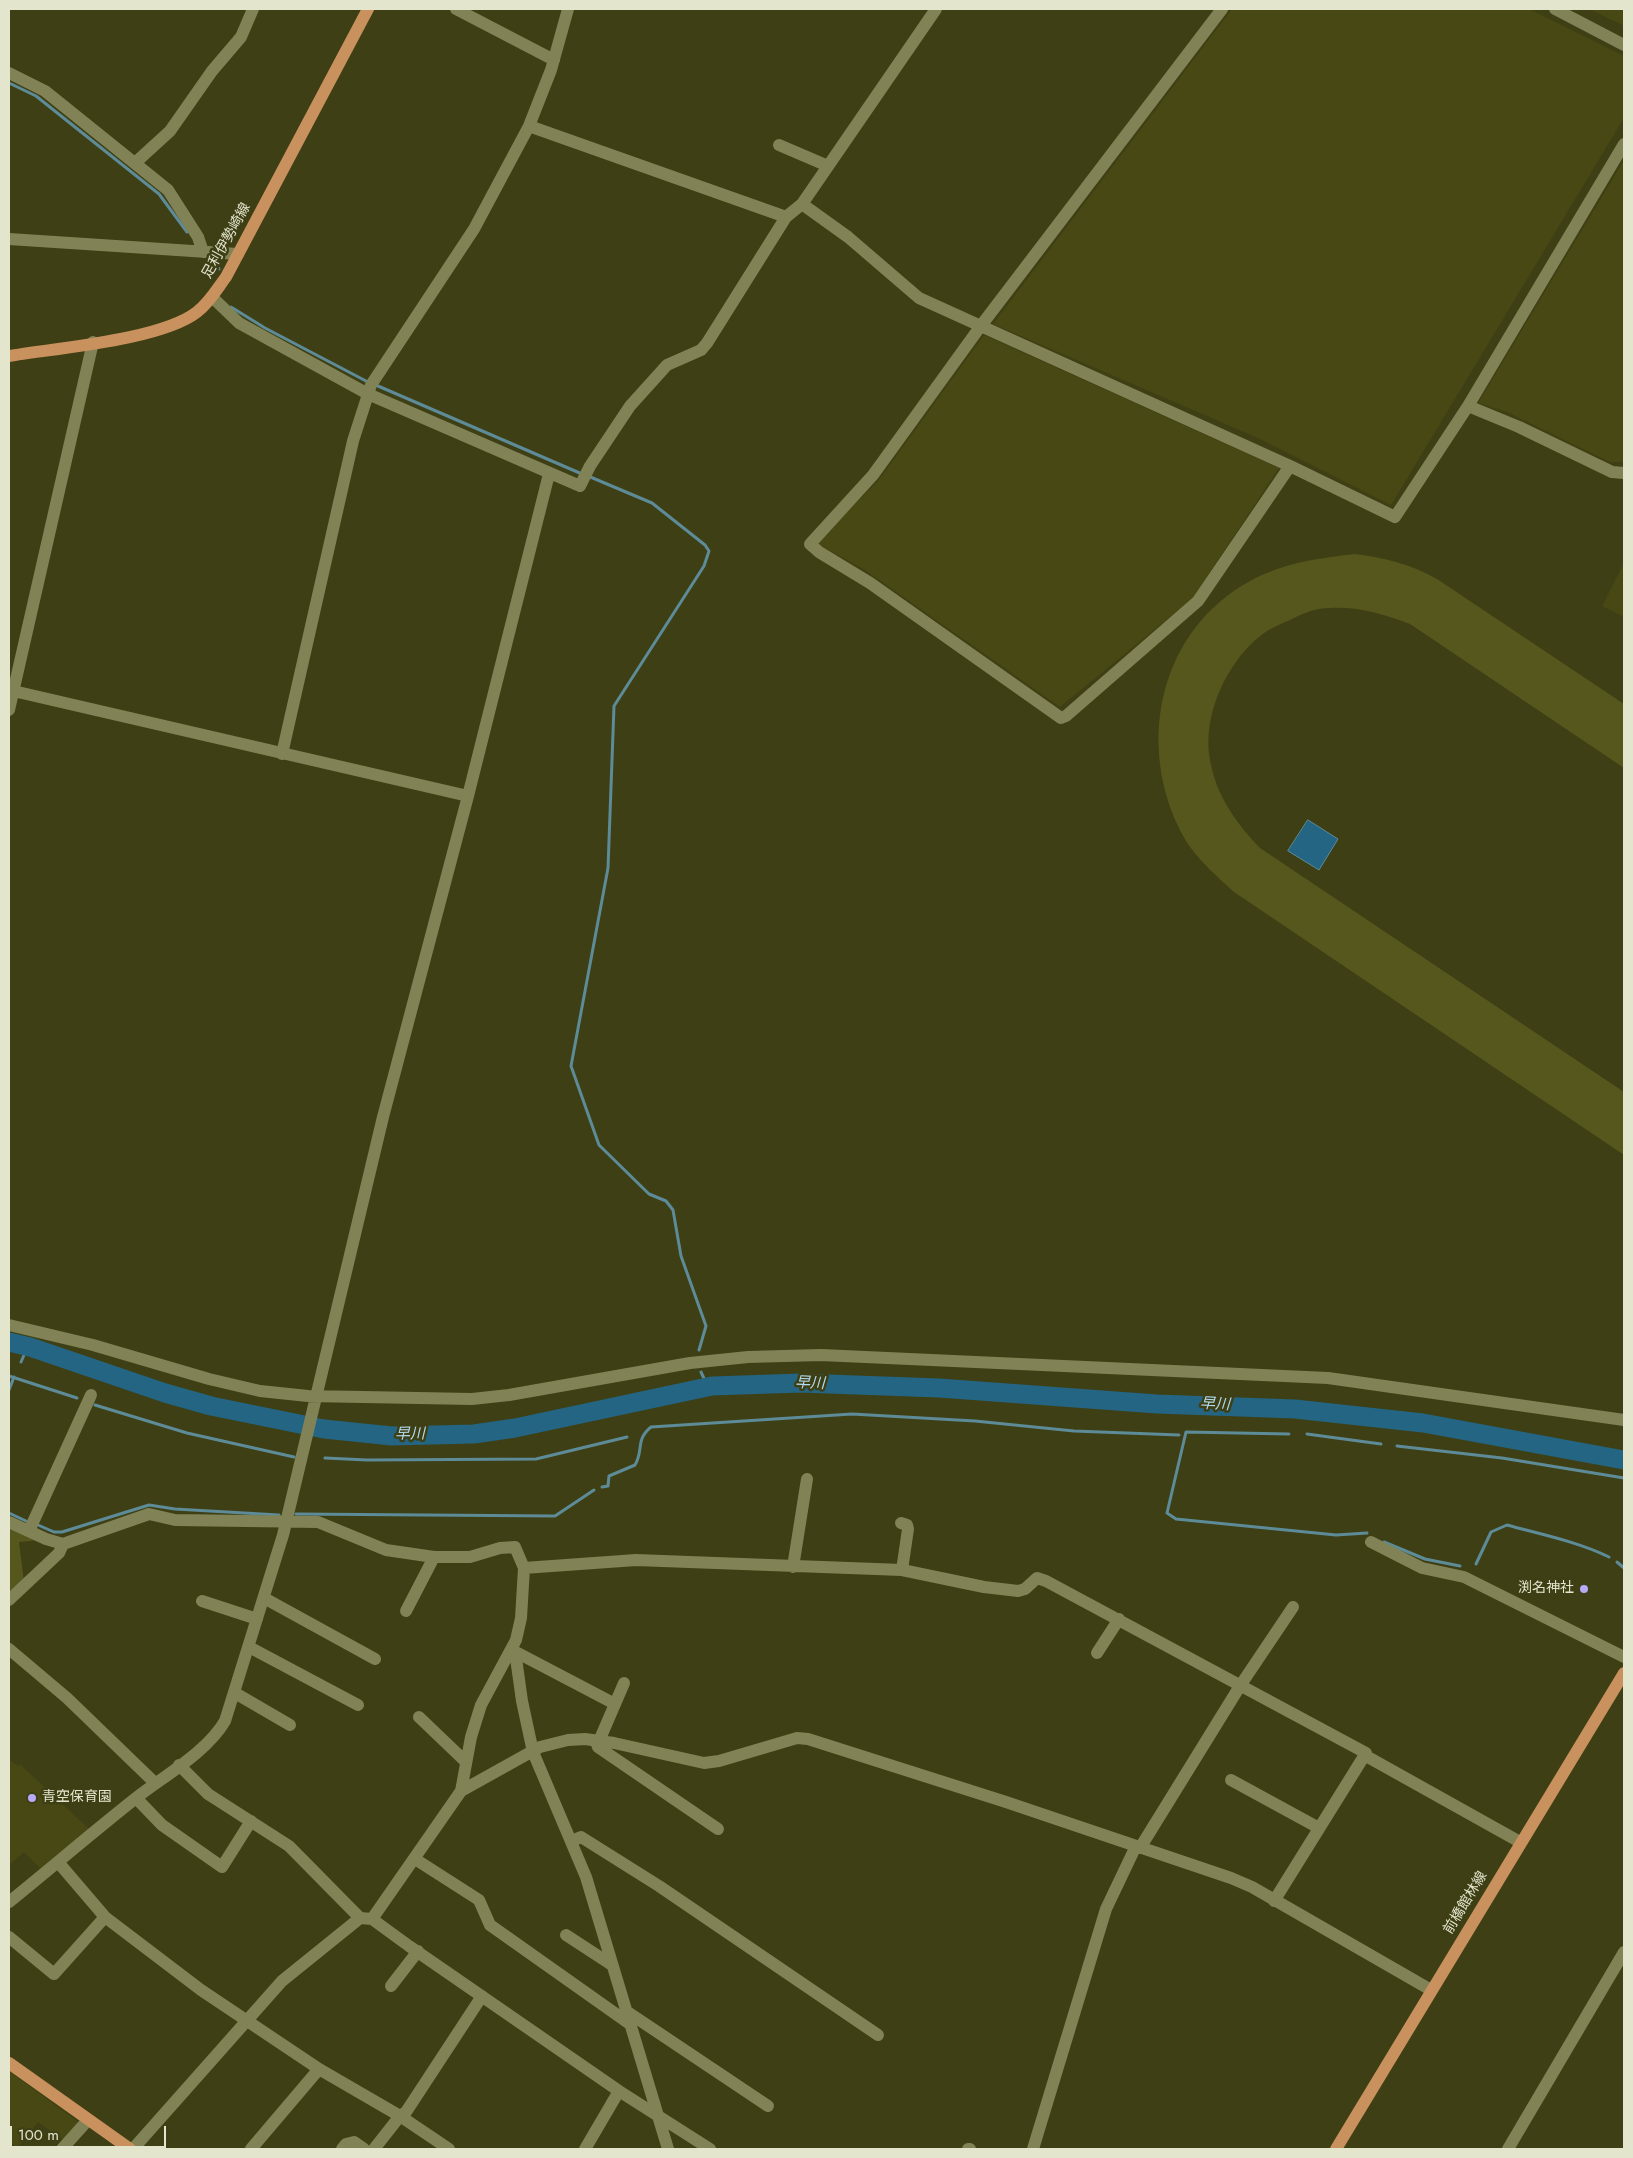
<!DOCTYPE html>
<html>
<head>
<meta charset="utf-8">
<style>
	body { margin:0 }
	#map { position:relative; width:1633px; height:2158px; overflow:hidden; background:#3e3f14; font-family:Jost,sans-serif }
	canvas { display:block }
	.frame { position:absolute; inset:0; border:10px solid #e3e5cd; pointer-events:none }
	.scale { position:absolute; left:10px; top:2126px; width:156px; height:22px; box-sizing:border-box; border:2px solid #e3e5cd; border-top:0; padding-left:6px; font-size:15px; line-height:18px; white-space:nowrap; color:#e3e5cd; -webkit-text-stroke:4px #3e3f14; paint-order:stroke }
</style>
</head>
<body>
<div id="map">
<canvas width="1633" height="2158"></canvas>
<div class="frame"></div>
<div class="scale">100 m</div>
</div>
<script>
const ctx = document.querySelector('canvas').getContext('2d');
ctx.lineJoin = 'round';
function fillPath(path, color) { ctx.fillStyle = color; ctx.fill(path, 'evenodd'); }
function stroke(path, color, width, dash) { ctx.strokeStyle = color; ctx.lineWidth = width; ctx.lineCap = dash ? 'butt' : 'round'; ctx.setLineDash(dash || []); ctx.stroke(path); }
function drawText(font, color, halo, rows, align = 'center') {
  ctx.font = font + ' Jost,"Noto Sans JP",sans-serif'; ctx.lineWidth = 5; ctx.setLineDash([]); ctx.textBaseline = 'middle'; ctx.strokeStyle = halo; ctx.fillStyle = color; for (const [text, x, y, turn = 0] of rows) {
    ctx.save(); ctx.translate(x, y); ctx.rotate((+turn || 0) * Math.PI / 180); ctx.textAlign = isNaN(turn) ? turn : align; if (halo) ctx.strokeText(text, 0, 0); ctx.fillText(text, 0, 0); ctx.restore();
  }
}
const built = new Path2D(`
	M1232,9h297l95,47v62l-233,387 -133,-67 -265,-114z
	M1589,9h35v17z
	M1624,160v302h-14l-103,-50 -29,-9z
	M984,335l295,133 -86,130 -133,109 -195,-137 -49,-27 62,-62z
	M1624,563v54l-22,-11z
	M9,1759l9,7 2,-2 69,65 -48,40 -17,-17 -15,13z
	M9,2071l71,52 -15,18 -27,-19 -21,26 -8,-7z`);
const green = new Path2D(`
	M1355,554c31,4 55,10 82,25l187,125v64l-214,-144c-26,-10 -53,-18 -81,-16 -14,0 -25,5 -37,11 -11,5 -24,10 -33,18 -33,27 -57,79 -49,123 6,35 26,63 50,88l364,244v63l-390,-263c-22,-20 -44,-39 -56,-66 -41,-88 -17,-196 72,-245 33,-18 69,-23 105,-27z
	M9,1525l30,15 -20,2 5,40 -15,12z`);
const water = new Path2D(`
	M1308,820l30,19 -19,31 -31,-19z`);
const stream = new Path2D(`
	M9,83l27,13 123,98 28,38
	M213,259l6,10
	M231,307l34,21 101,53
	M378,386l204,88
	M588,476l64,27 53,42 4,6 -5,15 -90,140 -6,162 -37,198 28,79 50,49 17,7 7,9 8,46 25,70 -7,24
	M21,1362l7,-16
	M701,1372l7,15
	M9,1376l68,22
	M9,1390l5,-13
	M95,1405l92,28 107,24
	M1289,1434l-103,-2 -19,81 9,6 160,16 31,-2
	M1307,1434l74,10
	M1397,1446l105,12 122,20
	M325,1458l42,2 169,-1 91,-22
	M602,1487l6,-1 1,-10 26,-11c9,-15 0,-25 16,-38l201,-13 123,7 99,10 105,4
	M9,1513l17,8
	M296,1514l259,2 39,-26
	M38,1525l16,7h8l87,-27 26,4 104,6
	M1384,1542l41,17 35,7
	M1617,1562l7,6
	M1476,1564l15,-32 16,-7c33,9 72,17 102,32`);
const river = new Path2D(`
	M9,1342l21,5 135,46 46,13 113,23 68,7 82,-2 41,-6 197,-42 89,-3 138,5 218,16 138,5 128,14 201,37`);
const minor = new Path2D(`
	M456,9l98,51
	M1222,9l-242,318 -107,148 -63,69 9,8 51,31 191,135 5,-2 132,-115 92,-135
	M1555,9l69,36
	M9,73l36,18 123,99 30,47 5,15
	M529,126l257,91
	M779,145l49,21
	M135,163l35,-32 42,-60 29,-34 12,-28
	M802,204l46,33 71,61 371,168 105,51 73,-111 156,-262
	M9,239l229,15
	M212,297l27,26 129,71 212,92 10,-20 40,-60 37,-41 34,-15 6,-7 79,-126 16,-13 134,-195
	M1468,406l51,21 93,45 12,1
	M9,690l459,106
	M9,710l84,-368
	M282,754l71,-313 18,-56 103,-156 55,-103 22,-56 17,-61
	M9,1325l84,20 116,34 51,12 48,5 164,3 37,-4 181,-32 58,-6 73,-2 507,23 296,42
	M9,1522l37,17 17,5
	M901,1523l6,2 1,4 -6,41
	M29,1531l62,-136
	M1371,1542l51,26 42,9 160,80
	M793,1567l14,-88
	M524,1568l112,-8 266,10 82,17 34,4 7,-2 12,-11 9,3 320,172 -92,148
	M264,1598l111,61
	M9,1600l50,-47 4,-9 86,-30 26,6 143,2 68,28 48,7h36l30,-9 15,-1 9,21 -3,50 -5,22 -35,65 -10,32 -10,54 -89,128
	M202,1601l55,18
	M406,1611l28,-54
	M249,1647l109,58
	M9,1649l58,49 88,85
	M512,1650l103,54
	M515,1651l7,50 11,51 53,125 82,272
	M1097,1653l22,-34
	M235,1693l55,32
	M419,1717l47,45
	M596,1741l2,6 120,82
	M599,1741l25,-58
	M1366,1756l154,86
	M179,1765l29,29 81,52 71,72
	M1231,1780l88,48
	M461,1791l79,-44 28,-7 17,-1 29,4 90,20 15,-2 78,-23 11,1 198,63 225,76 21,9 179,103
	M136,1798l26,27 60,42 29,-46
	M572,1841l9,-4 78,49 219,149
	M1140,1848l100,-162 53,-79
	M415,1859l64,41 11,25 140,99
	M58,1862l47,55 96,73 118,79 81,47 49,33
	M9,1902c42,-34 84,-70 127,-104 28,-22 71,-46 89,-77l58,-186 100,-418 85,-321 81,-322
	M566,1935l46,30
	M9,1937l45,37 51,-57
	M391,1986l27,-35
	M626,2011l142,95
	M62,2149l26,-29
	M133,2149l149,-168 78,-63 12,1 37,27 210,145 91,58
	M251,2149l68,-80
	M342,2149l4,-5 8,-2 10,7
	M374,2149l26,-33 6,-4 76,-116
	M585,2149l34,-58
	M968,2149h2
	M1033,2149l73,-240 30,-63
	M1508,2149l116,-197`);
const major = new Path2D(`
	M9,356c48,-8 152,-16 188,-44 12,-9 20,-23 29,-35l142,-268
	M9,2063l121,86
	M1336,2149l288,-476`);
const markers = [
	[1584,1589,5,"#b7abf8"],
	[32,1798,5,"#b7abf8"]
];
const streetNames = [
	["足利伊勢崎線",227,241,-61],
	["前橋館林線",1466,1903,-59]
];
const poiNames = [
	["渕名神社",1574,1589],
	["青空保育園",42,1798,"left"]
];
const waterNames = [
	["早川",810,1384,2],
	["早川",1215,1405,3],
	["早川",410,1435,-1]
];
fillPath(built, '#474813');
fillPath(green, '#55571c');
fillPath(water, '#236582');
stroke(water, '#5d8b98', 1);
stroke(stream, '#5d8b98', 3);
stroke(river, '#236582', 19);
stroke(minor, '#818356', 12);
stroke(major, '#c8915e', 12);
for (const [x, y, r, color] of markers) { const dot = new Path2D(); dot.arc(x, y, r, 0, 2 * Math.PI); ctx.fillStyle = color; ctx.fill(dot); stroke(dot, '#3e3f14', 2); }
drawText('14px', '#e3e5cd', '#3e3f14', streetNames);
drawText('14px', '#e3e5cd', '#3e3f14', poiNames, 'right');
drawText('italic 15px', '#b4ddf2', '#3e3f14', waterNames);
</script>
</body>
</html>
